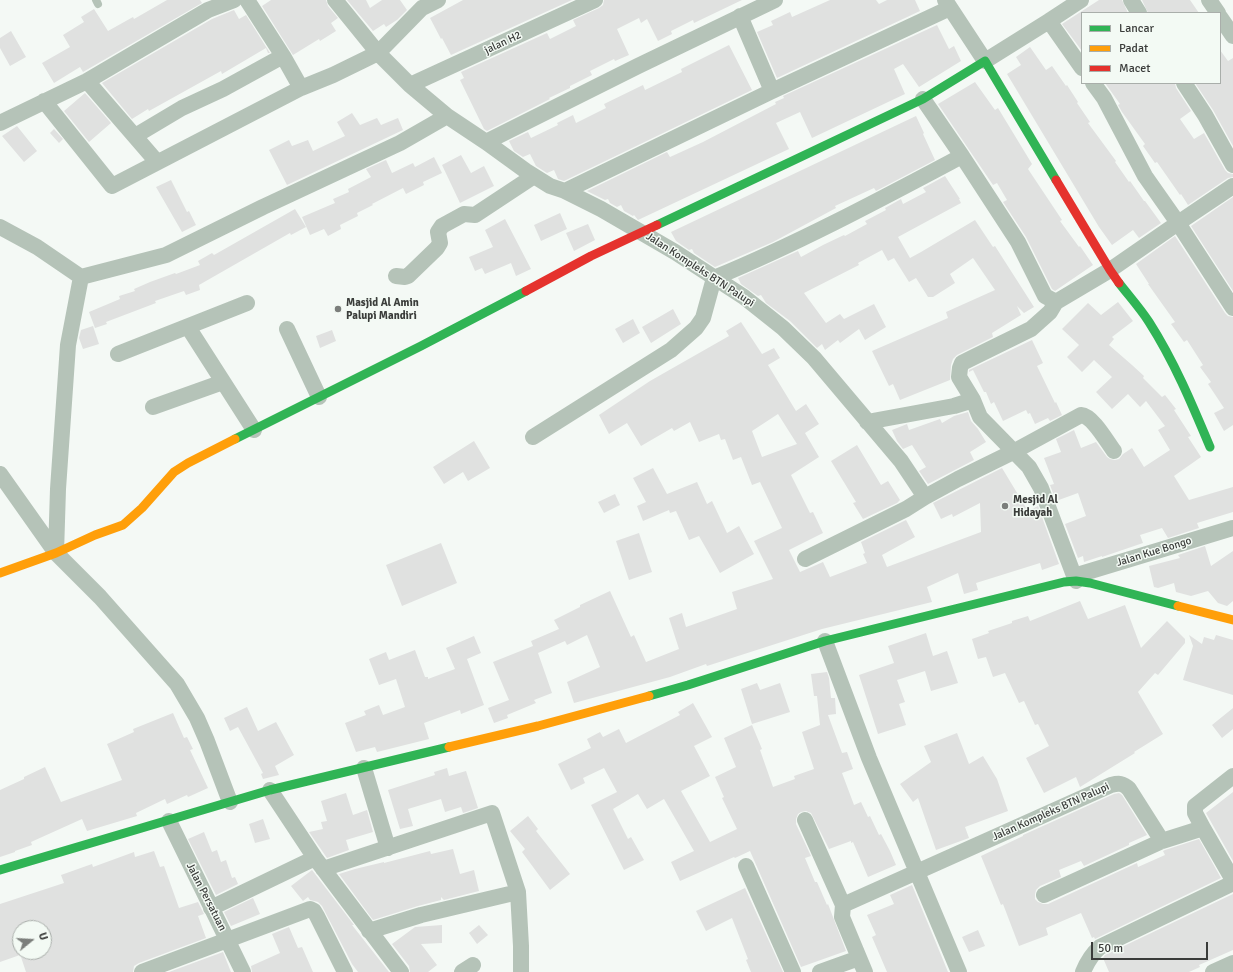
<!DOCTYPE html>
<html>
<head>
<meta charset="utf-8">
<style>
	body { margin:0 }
	#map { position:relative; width:1233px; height:972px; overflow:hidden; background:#f4f9f5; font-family:Signika,sans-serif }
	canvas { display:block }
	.legend { position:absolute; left:1081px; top:12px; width:140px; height:72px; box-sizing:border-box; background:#f3faf4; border:1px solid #a9aeaa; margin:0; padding:5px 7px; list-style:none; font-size:12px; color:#3a3c3a }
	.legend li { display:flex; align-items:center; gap:8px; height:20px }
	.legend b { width:20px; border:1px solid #a9aeaa }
	.north { position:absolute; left:12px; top:920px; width:40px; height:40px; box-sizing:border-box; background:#f3faf4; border:1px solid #a9aeaa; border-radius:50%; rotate:72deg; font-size:11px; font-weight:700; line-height:16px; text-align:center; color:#3a3c3a }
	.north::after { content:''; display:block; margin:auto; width:14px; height:18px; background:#7b7e7b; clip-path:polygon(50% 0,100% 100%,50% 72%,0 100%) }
	.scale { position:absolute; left:1091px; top:942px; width:117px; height:18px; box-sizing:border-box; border:2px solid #3a3c3a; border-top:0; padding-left:5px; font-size:12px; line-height:14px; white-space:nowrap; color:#3a3c3a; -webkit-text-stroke:3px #f3faf4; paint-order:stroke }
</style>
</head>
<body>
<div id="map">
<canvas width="1233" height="972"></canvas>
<ul class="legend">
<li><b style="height:5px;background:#30b455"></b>Lancar</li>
<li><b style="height:5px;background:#ff9f0a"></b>Padat</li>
<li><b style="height:5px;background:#e5322d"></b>Macet</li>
</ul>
<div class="north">U</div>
<div class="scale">50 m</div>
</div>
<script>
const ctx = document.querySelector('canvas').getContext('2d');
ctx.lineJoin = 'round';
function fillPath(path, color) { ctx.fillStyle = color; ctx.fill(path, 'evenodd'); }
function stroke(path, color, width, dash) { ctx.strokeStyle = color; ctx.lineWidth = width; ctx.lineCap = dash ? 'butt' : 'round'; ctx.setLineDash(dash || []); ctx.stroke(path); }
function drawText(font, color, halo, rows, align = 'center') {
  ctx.font = font + ' Signika,sans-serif'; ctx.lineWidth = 3; ctx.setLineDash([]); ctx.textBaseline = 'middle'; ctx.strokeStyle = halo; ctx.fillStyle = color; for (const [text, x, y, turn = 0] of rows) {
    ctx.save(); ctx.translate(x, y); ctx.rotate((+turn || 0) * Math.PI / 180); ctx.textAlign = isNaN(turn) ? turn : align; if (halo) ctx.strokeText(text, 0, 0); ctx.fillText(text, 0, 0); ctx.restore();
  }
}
const building = new Path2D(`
	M167,0h33l2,3 -119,69 -3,-5 -26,16 -12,-20 28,-16 -7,-12 21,-13 -3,-5 13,-8 14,22 25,-14 1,2z
	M271,0h55l2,6 10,12 -7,5 5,8 -16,10 -1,-2 -26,16 -31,-49z
	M347,0h19l4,8 12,-8h18l7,10 -10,10 -11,7 -2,-3 -11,7z
	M463,0h109l-121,55 -9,-17 -1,1 -11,-21z
	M604,0h138l-48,23 -1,-3 -22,11 1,3 -14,7 -11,-22 -6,4 -2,-5 -22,11 12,26 -14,6 -1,-2 -24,12 2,4 -22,11v2l-21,10 1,1 -63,32 -3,-2 -24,-49 4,-2 -3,-6 86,-39 3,6 26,-13 -3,-6 26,-12 4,-3z
	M830,0h46l3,4 8,-4h28l5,11 -143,67 -20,-46 16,-7 -2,-4 19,-9 2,5z
	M1099,0h23l6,13h-46v38l-20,-27z
	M1142,0h48l9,13h-51z
	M234,10l5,9 7,-4 24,38h-2l-2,-5 -44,26 -1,-3 -72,40 -1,-2 -16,10 -30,-36 110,-64z
	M937,25l12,24 5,-3 7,15 -42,26 -16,-23 -9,5 11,25 -93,44 -12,-26 -24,11 13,26 -151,71 -4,-5 -1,1 -9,-5 -3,-6 -4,2 -7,-4 -2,-4 -3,1 -18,-9 80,-39 3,5 33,-15 73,-38 -1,-2 9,-4 -1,-2z
	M11,31l15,26 -16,9 -10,-18v-10z
	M729,45l23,45 -188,91 -6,-2 -4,-9 -7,3 -11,-7 -6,-12 -7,3 -9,-6 -5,-10 19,-9 3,6 27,-13 -1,-2 16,-8 3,8 30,-15 -2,-4 39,-19 2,5 37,-18 -1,-3z
	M1030,47l16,23 6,-4 14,20 1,-1 11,17 -1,1 13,19 -2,1 28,38 -1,1 14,20 1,-1 14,20h1l16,22 -22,15 -6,-8 -21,15 -13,-18 -92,-153 14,-9 -5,-8z
	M1220,50l8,11 5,-3v88l-20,-36 -18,-27h25z
	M975,82l20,28 3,-2 34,56 -4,5 34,51 -2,1 19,26 1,-1 13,19 -38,26 -3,-2 -26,-52 -23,-35 4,-2 -10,-17 -4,2 -55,-81z
	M1105,83h70l1,5 15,23 -11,8 14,20 10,-6 21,37 3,3 5,1v3l-5,1 -40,27 -7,-11 -1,1 -23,-33 -2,1 -12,-17 2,-2 -23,-32 -4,-7 2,-1z
	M85,93l26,30 -22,19 -25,-31z
	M352,113l8,12 17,-7 4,7 17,-7 5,12 -116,55 -18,-35 20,-10 3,6 16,-6 5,11 32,-15 -8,-14z
	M916,116l8,17 -1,1 12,26 -59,31 -2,-3 -39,18 1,2 -63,34 -58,25 -21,-14 -2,-4 -3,1 -13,-9 -5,-9z
	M17,126l20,25 -13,11 -22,-26z
	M54,129l9,10 -4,4 -9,-10z
	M461,155l10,18 13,-7 10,20 -34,17 -18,-38z
	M434,157l8,16 -19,9 1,3 -18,9 -3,-6 -31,16 1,1 -16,8 1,3 -18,9 1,4 -13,7 -4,-7 -14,6 -8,-18 33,-14 -2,-4 16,-7 -1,-3 23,-12 -5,-8 20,-9 6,13 21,-10 2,4z
	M945,176l15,23h-1l2,4 -63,34 12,21 11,-6 54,-32 18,27 2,-1 39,61 -10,6 -7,-7 4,9 -29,18 1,4 -36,18 -4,4 -2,6 -1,15 -50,20 -7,-16 -4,2 -17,-35 76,-33 -2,-6 49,-22 -22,-32 -23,16 5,9 -22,14h-5l-12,-19 -7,4 -15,-24 -6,3 -6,-11 -24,13 1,2 -55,28 22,30 14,-9 4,5 30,-15 12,23 -21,13 -6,-11 -19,14 -2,-3 -13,10 -3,-6 -5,4 -27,-27 -24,-18 -5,-8 -3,1 -17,-12 -3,-6 60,-27 3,6 22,-12 21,-10 1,1 22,-12 -2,-3 21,-11 -1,-2 16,-9 2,5 23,-12 -3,-4z
	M171,180l16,32 2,-1 7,14 -14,7 -26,-45z
	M1233,197v94l-42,-65z
	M295,209l11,18 -15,8 -1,-2 -91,52 1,5 -14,5 -2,-4 -29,10 1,2 -50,19 1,2 -12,4 -6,-16 31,-13 -1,-3 16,-5 -1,-2 16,-7 25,-9 1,1 24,-9 -2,-4 14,-8 2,2z
	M560,213l7,16 -26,12 -7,-16z
	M505,219l26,50 -15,7 -5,-13 -26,11 -3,-6 -7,3 -6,-14 24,-10 -8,-17z
	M588,224l7,16 -21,11 -8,-18z
	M1175,236l50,77 3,3 5,1v108l-9,6 -10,-18 10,-5 -16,-24 3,-2 -11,-15 3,-2 -16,-25 -3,2 -13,-18 4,-2 -27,-38h1l-13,-20z
	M1118,302l15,19 -21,16 2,2 -5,6 23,20 12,11 -1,2 19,19 3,-2 11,14 -2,1 17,26 -3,1 13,20 -27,19 15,24 44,-13v25l-36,11 2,5 -31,10 -6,-10 -22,7 3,8 -41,14v-1l-18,6 -1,-6 -5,2 -13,-34 21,-8 -8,-23 -22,8 -6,-16 4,-1 -10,-26 17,-6 -5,-13 18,-9 7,18 15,-6 11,15 3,2 5,1 4,-1 4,-5 9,-6 12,19 26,-17 -12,-20 7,-4 -19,-25 -6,6 -12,-13 -16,15 -16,-17 16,-15 -18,-17 -12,12 -15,-15 12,-12 -17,-16 26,-26 13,12z
	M673,309l8,15 -30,19 -9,-16z
	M633,319l7,14 -17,10 -8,-14z
	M741,322l21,32 12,-6 6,10 -12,7 28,46 10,-7 13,20 -14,9 14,24 -28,18 19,38 3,-1 10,21 -34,17 11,22 23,-10 7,15 37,-14 -4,-9 2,-1 -4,-11 45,-22 9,17 -33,18 5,12 94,-35 -1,-29 -27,14 -1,-3 -11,5 -8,-16 69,-35 26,43 10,-5 21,58 -17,6 -2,-7 -64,20 2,7 -14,4 -6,-21 -31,14 5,15 -110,27 -115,37 -1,-2 -36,13 -96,26 -7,-21 33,-15 -13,-32 -20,10 -2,-4 -27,12 14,40 -18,7 2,3 -29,12 1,3 -14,5 -6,-15 21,-8 -16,-38 40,-16 -2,-5 28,-12 -5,-9 26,-13v-2l30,-14 21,46 3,-2 12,27 33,-13 -10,-31 13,-5 4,14 51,-18 -5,-17 41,-13 -19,-38 28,-13 -22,-46 -8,3 -11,-28 -8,3 -8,-21 -4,1 -2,-6 -20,8 -9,-20 -16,9 -2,-3 -31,18 -14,-23 -18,11 -10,-19 51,-34 79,-45 -3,-5zM778,414l19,30 -35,13 -10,-26z
	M93,326l6,18 -16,5 -4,-11 2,-8z
	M332,330l4,11 -16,7 -4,-12z
	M1032,340l11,23 -6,3 18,37 1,-1 6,13 -12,6 -2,-3 -13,6 -5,-11 -2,1 -2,-4 -23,11 -9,-19 -3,2 -5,-12h-2l-11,-22 -4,2v-2z
	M968,412l3,9 7,8 8,13 -16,10 4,8 -46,24 -9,-13 7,-4 -14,-22 -9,4 -6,-8 -5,-11 15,-6 2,6 31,-11 2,4 12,-7z
	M474,441l16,27 -22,13 -5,-9 -19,12 -11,-17z
	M857,445l24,40 7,-4 12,19 -3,3 -34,16 -10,-16 3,-1 -25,-41z
	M653,468l14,26 30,-12 10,22 5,-3 15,32 12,-7 15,28 -34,19 -21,-37 -10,4 -13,-29 -6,2 -1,-3 -26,11 -6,-15 9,-4 -13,-24z
	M615,494l5,11 -16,8 -6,-11z
	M639,533l13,39 -23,8 -13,-39z
	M441,543l16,40 -55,23 -16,-41z
	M1205,546l6,20 22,-15v50l-6,5 -9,-3 -10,-12 -17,5 -15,-4 -2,-9 -16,5 -4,-1 -5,-21 31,-8 -2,-3z
	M1080,601l8,18 37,-14 16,43 26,-27 18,18v4l-27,32 -3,-2 -17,19 25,42 -29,18 1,1 -55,34 -4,-10 -32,16 -18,-35 23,-12 -11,-22 -3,1 -11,-24 -5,2 -14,-30 -12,4 -7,-20 -8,2 -6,-20 17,-6 -1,-2 24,-8v-2l16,-5 2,5z
	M926,633l7,23 14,-5 11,32 -27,8 -6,-20 -28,9 8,22 -6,2 7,21 -28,9 -19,-59 35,-12 -6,-17z
	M1189,635l13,9 2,-7 10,3 2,-5 17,5v55l-50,-15 10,-34z
	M474,636l7,17 -14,6 17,46 -23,9 -1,-4 -36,13 5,16 -52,13 -2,-5 -19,5 -11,-29 21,-8 -2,-4 15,-6 4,10 22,-8 -9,-28 -17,6 -10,-26 17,-7 3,8 26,-10 10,27h3v2l27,-10 -9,-21z
	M827,672l2,6 2,20h4l1,16 -8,1 14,38 5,-1 6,17 -11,4 12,32 7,-3 7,15 2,-1 9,19 2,-1 9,17 6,14 -28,12 -15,-35 -2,1v-2l-22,8 -18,-36 -5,-2 -5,1 -3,2 -2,5v5l15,32 -6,2 10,24h2l10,23 1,-1 18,47 -45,16 -51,-116 -15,7 -1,-1 -54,24 -9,-19 23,-11 -30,-52 -17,10 -9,-15 -25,15 15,30 3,-2 13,23 -20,10 -33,-65 26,-13 -13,-24 -21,10 2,5 -14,7 -13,-26 33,-16 -4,-9 13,-7 3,5 16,-8 7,14 54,-28 -2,-3 15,-9 19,34 -18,9 16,30 -29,15 29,51 27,-13 -15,-31 2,-1 -9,-20 21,-10 -12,-29 28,-13 10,24 -2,1 13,37 22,-8 -1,-3 20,-7 -12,-37 18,-7 -3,-29h-3l-3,-22z
	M757,683l3,7 20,-7 10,29 -38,12 -11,-35z
	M247,707l11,24 18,-9 18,33 -19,11 4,9 -16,4 -2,-5 2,-1 -25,-46 -8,4 -6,-13z
	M1233,708v21l-11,9 -10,-13z
	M173,713l11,25 3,-1 6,12 -3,1 18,38 -20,9 -1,-2 -20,9 -2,-5 -29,14 1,3 -50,15 -5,-12 -51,23 1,3 -17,6v1l-15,5v-67l24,-11v-2l21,-10 16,35 61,-22 -15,-36 27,-12 -1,-3z
	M957,733l12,31 14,-8 14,23 11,32 -43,16 4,11 -33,12 -18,-52 -5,4 -13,-18 31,-22 -7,-16z
	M447,768l2,8 17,-5 12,37 -15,5 -2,-6 -16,5 -4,-13 -33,10 5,17 -13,3 -12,-39 47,-15 -1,-3z
	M1233,792v69l-27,-48z
	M346,793l7,22 14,-5 6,22 -27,8 3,10 -22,8 -18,-26 14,-3 -2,-7 6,-1 -6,-20z
	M1119,793l3,2 25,40 -18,8v2l-45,21 -3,-5 -22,9 2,7 -21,9 -4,4 -1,4v5l3,3 5,2h5l89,-41 1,4 27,-12 -2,-4 2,-1 34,-11 22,39 -126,61 -1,-2 -2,1 -11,-25 -35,15 2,7 -29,11 -16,-42 -2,1 -20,-49 42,-20v-1l91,-41z
	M528,816l10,13 -2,2 34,43 -20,16 -28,-38 3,-3 -15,-18z
	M263,819l7,20 -15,4 -6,-19z
	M204,832l8,20 5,-2 4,12 5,-2 6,18 3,-1 3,7 -22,11 -28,-56z
	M453,849l7,25 14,-4 5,21 -35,9 -3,-3v3l-23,6 -45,14 -34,-46 16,-5 29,-7v1l46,-12 1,3z
	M154,851l6,16 4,-1 15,42 19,-6 6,12 -6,2 8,22 -67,25 -5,3 -1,6h-107l-6,-18v1l-20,7v-58l64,-21 -3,-8 31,-11 1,3 41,-15 1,5zM20,928h24v24h-24z
	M312,870l42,55h-2l37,47h-31l-6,-8 -30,-58 -4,-4 -8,-2 -2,-3 -5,4 -12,-15z
	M912,885l22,53 14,34h-61l-15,-35 4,-2 -9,-20 27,-11 -4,-9z
	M745,888l38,84h-32l-5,-12 2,-1 -16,-41 -26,13 -10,-20z
	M1233,894v56l-34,15 1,2 -11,5h-80l-6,-14 2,-3z
	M253,898l7,16 -29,12 -7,-14z
	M442,925v18l-21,1 16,21 -9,7h-18l-1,-6 -17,-22 23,-17z
	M479,925l9,10 -11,9 -8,-11z
	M289,927l9,21 4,-1 11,25h-61l-1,-6 29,-13 -8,-19z
	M978,930l7,16 -16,6 -7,-15z
	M223,952l8,20h-62z`);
const lane = new Path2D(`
	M96,0l2,4`);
const street = new Path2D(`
	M335,0l43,53 32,32 37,31 39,26 40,29 24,15 15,5 36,18 74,43 69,45 39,31 31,30 87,103 24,36 -19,12 -101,50
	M945,0l40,61 64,-40 33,47
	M1131,0l8,13
	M1209,0l9,13
	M740,16l32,75
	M1220,17l13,19
	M1049,21l32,-21
	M283,56l18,32
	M87,81l70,81
	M1093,83l11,15 41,78 33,47 55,85
	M1184,83l21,32 28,50
	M410,85l185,-85
	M923,99l39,57 56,86 27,54 11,6
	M44,101l68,85 189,-98 32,-13 45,-22 44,-45 16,-8
	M0,123l87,-42 121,-71 26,-10
	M135,136l47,-28 41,-19 60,-33 -36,-56
	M486,142l152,-76 137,-66
	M565,191l207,-100 178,-83
	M0,227l37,20 44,30 85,-22 97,-48 137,-64 47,-27
	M396,276l9,1 3,-1 29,-28 3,-5 -2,-11 4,-6 22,-12 11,1 59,-39
	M188,327l66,103
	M287,329l32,68
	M118,354l129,-51
	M153,407l70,-25
	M867,422l87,-16 19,-6
	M533,437l138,-87 25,-22 7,-10 11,-40c85,-35 167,-79 248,-122
	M0,474l56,79 44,44 77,87 20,34 10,23 23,61
	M925,497l33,-18 55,-27 68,-37c12,1 26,27 33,36
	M56,553l2,-64 10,-144 13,-68
	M1074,576l159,-48
	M1076,581l-35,-93 -12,-21 -49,-50 -7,-17 -14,-23 1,-9 2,-5 10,-5 59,-29 19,-17 6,-10 54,-32 68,-47 55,-37
	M825,641l44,117 90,214
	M364,768l24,80
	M270,790l45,68 86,114
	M805,820l38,85
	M169,821l74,151
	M1203,828l-8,-15v-7l38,-30
	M746,866l47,106
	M323,869l169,-56 26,79 3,54v26
	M1044,895l118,-54 41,-13 30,52
	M211,908l104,-50
	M369,931l52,-16 97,-23
	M142,972l168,-63 4,2 3,5 28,56
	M462,972l11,-7
	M820,972l39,-14
	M865,972l-23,-55 1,-12 268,-120c8,-2 12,-2 18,4l33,52
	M1083,972c4,-10 9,-18 17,-25l133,-64
	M1213,972l20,-9`);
const fast = new Path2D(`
	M657,225l266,-126 62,-38 71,119
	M1119,283c10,13 21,25 30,39 25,39 43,82 61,125
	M235,439l186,-93 105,-55
	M649,696l39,-11 137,-44 239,-59 12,-1 14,2 88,23
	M0,870l270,-80 179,-43`);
const slow = new Path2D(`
	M0,573l56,-20 39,-18 28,-10 19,-17 32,-36 14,-9 47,-24
	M1178,606l55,14
	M449,747l89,-21 111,-30`);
const jam = new Path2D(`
	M1056,180l54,90 9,13
	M526,291l65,-35 66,-31`);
const markers = [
	[338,309,4,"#7b7e7b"],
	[1005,506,4,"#7b7e7b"]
];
const streetNames = [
	["jalan H2",503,43,-25],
	["Jalan Kompleks BTN Palupi",700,270,33],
	["Jalan Kue Bongo",1154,552,-17],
	["Jalan Kompleks BTN Palupi",1051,812,-24],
	["Jalan Persatuan",206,897,63]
];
const poiNames = [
	["Masjid Al Amin",346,303],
	["Palupi Mandiri",346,316],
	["Mesjid Al",1013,500],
	["Hidayah",1013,513]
];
fillPath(building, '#e0e1e0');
stroke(lane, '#b5c3b8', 8);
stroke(street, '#b5c3b8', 16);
stroke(fast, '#30b455', 9);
stroke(slow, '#ff9f0a', 9);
stroke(jam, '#e5322d', 9);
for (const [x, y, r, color] of markers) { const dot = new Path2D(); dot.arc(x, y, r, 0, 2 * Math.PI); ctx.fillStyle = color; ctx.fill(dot); stroke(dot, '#f3faf4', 1.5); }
drawText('11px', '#3a3c3a', '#f3faf4', streetNames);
drawText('bold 11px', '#3a3c3a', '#f3faf4', poiNames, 'left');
</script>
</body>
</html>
